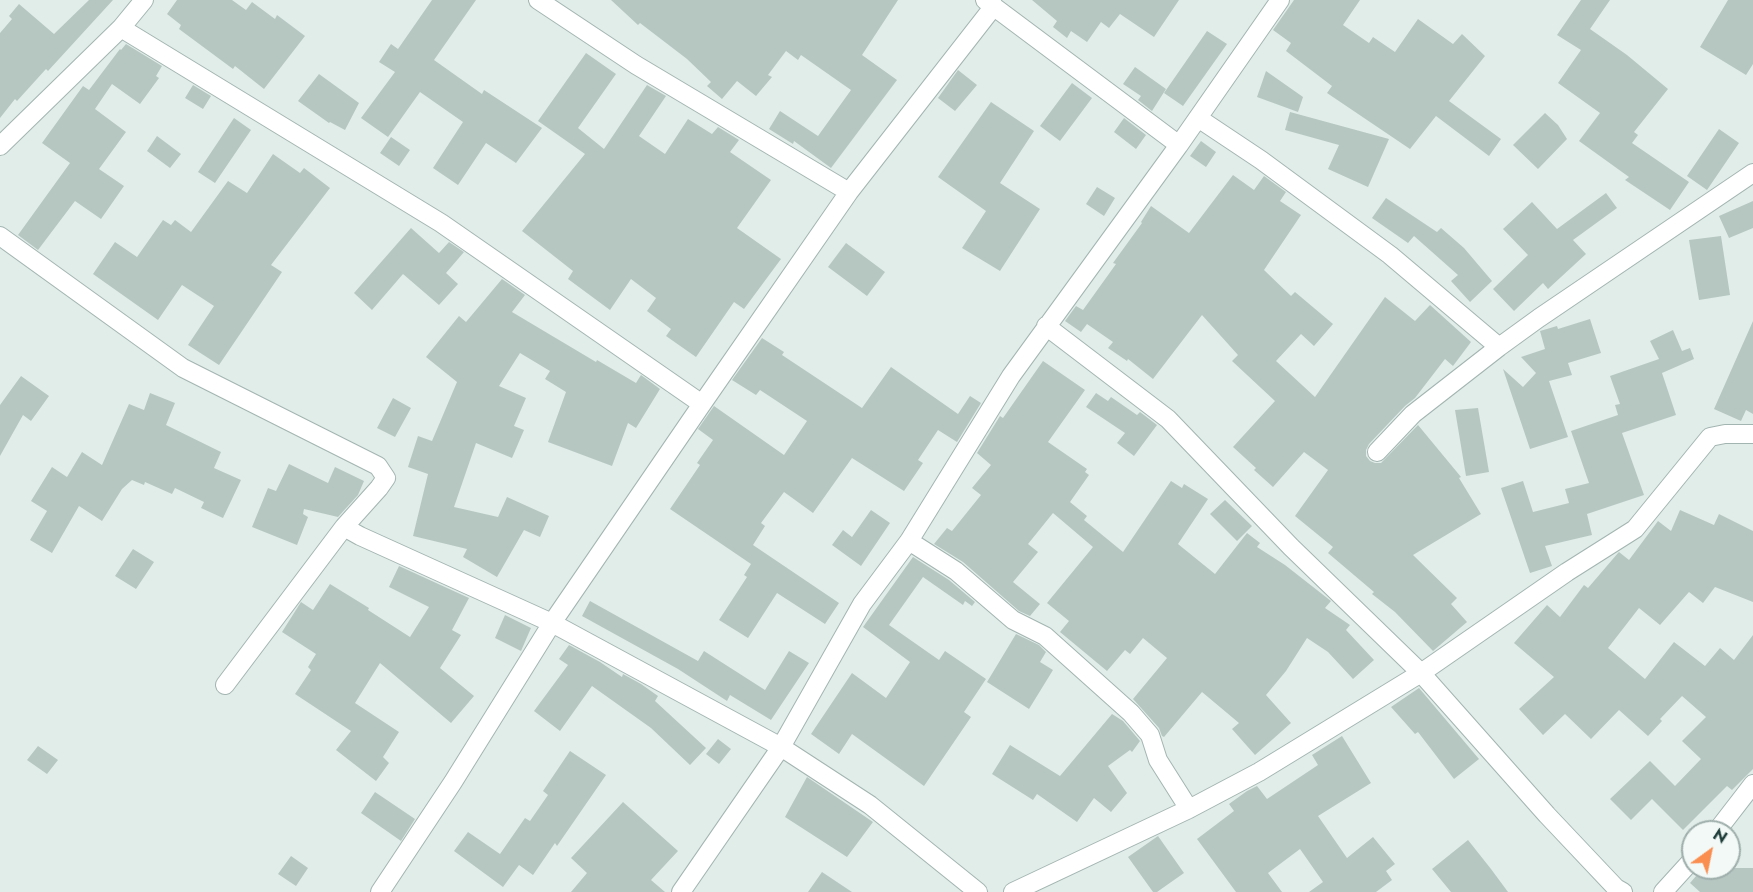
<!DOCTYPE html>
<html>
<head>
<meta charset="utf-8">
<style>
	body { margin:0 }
	#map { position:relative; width:1753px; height:892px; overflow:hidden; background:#e1ede9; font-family:Jost,sans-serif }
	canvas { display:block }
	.north { position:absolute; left:1681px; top:820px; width:60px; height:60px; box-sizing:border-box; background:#f2f9f6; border:2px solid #9eaeab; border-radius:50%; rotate:33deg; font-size:16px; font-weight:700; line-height:24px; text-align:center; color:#203e3a }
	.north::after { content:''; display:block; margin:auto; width:21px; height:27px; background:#fa8e51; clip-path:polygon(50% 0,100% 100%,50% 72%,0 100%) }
</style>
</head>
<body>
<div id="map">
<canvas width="1753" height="892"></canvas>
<div class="north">N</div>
</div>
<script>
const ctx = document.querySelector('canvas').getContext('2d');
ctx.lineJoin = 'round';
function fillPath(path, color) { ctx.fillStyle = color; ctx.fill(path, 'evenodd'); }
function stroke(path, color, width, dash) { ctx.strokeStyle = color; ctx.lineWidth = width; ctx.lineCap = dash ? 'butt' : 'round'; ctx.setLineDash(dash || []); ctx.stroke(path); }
const building = new Path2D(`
	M89,0h24l-65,71 -2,-2 -29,32 -2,-2 -15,19v-85l12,-14 -3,-3 10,-12 35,30z
	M177,0h55l14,10 6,-8 23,17 2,-4 28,21 -41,53 -29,-23 -2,3 -54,-40 2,-4 -14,-11z
	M432,0h44l-42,60 48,34 2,-4 58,38 -26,35 -30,-20 -28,42 -25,-17 30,-46 -43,-30 -32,45 -27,-19 34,-46 -16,-10 12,-18 7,5z
	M611,0h287l-36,55 35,25 -66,88 -37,-27 -1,3 -24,-15 11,-18 38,25 33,-46 -50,-35 -3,5 -12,-9 -18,24 4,2 -16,19 -19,-15 -15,18 -15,-13 4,-4 -24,-23 -47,-36 -2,2z
	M1032,0h147l-25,37 -34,-23 -11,14 -8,-6 -14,20 -16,-11 -4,7 -14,-11 4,-6z
	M1294,0h66l-17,25 26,18 4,-6 22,15 23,-33 35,25 9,-10 23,22 -36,45 52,38 -12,17 -53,-40 -26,33 -83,-56 5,-7 -46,-35 5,-8 -18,-13z
	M1581,0h29l-20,29 37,26 41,34 -34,43 4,3 -6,8 57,39 -19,28 -45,-30 4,-3 -50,-36 21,-28 -42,-30 23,-33 -24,-15z
	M1728,0h25v64l-7,11 -46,-28z
	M1207,31l20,13 -44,62 -19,-13z
	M126,44l36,22 -6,10 3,2 -19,26 -28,-20 -17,25 31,23 -27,37 25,17 -23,33 -26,-18 -37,49 -20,-15 52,-72 -28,-20 41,-57 6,4 31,-41 1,1z
	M586,53l30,21 -38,54 26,21 43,-64 19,11 -27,40 26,18 23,-35 24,15 6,-7 21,13 -9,12 41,28 -34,48 44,31 -37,50 -10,-7 -38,55 -30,-21 5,-7 -24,-18 9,-13 -25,-19 -21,31 -42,-31 5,-8 -51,-40 63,-77 -47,-33z
	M1135,67l31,22 -14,22 -14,-11 3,-4 -18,-12z
	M958,70l19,15 -22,26 -17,-13z
	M1266,71l37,26 -5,15 -41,-15z
	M319,74l40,29 -14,27 -15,-8 -1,1 -31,-22z
	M1072,83l20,15 -32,43 -20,-15z
	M193,85l18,11 -8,13 -18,-11z
	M991,102l43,29 -34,52 40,26 -40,62 -38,-23 24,-37 -48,-34z
	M1290,112l99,27 -21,48 -40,-18 11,-24 -54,-15z
	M1545,113l13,12 9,14 -29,30 -25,-24z
	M234,118l17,12 -36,53 -17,-11z
	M1124,118l22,17 -10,14 -22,-17z
	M1719,129l20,14 -32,47 -20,-14z
	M157,136l24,18 -11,14 -23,-17z
	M391,137l19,13 -11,16 -19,-13z
	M1201,141l15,11 -10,15 -16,-11z
	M273,154l27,19 4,-5 26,20 -59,77 11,7 -63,93 -31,-20 26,-39 -32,-21 -24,35 -65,-46 22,-32 22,15 26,-37 8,5 4,-5 16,12 37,-51 19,12z
	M1233,175l21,15 10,-14 22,16 -6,9 21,14 -37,55 27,26 4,-4 38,32 -19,22 -13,-12 -25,27 39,36 70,-100 30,24 15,-16 41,37 -18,24 -8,-7 -30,39 -10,8 -36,38 -3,6v6l4,5 5,2h6l37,-38 43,52 -2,1 22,36 -68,41 44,43 -6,6 16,18 -34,29 -38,-39 -23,-18 2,-2 -46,-39 5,-6 -38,-31 33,-46 -24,-18 -31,35 -19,-17 2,-2 -23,-21 42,-46 -43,-40 6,-6 -36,-40 -49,64 -25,-20 -1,2 -19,-13 5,-6 -26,-18 -6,8 -16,-11 11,-15 7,4 33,-46 -3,-1 29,-40 -1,-1 10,-16 38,27z
	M1097,187l18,11 -11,18 -18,-12z
	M1606,193l11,15 -44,32 13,14 -38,35 -5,-6 -29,28 -21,-22 35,-34 -25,-26 29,-27 25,27z
	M1386,198l51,34 4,-4 23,20 28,33 -22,21 -19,-21 7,-6 -44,-39 -6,7 -36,-25z
	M1753,201v27l-24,10 -10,-22z
	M411,228l28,25 10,-11 15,10 -18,21 12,11 -19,21 -36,-31 -31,36 -18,-17z
	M1721,236l9,59 -31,5 -10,-60z
	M846,243l39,29 -18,24 -39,-29z
	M502,279l23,16 -13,17 84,50 1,-2 39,23 5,-8 19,14 -24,39 -8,-5 -16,43 -64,-24 18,-50 -21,-13 5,-8 -30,-18 -21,33 27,12 -12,28 10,4 -12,28 -36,-15 -22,64 44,10 9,-20 42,19 -9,21 -16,-7 -27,47 -34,-20 4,-8 -54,-13 15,-62 -20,-7 10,-31 14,5 25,-59 -31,-25 33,-41 7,6z
	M1590,319l11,34 -33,10 4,12 -23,6 19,56 -38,12 -27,-80 20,18 13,-14 -15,-16 24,-8 -5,-18 17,-5 1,3z
	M1753,321v93l-7,-4 -5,11 -27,-12z
	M1673,330l9,21 8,-3 4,11 -32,14 14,42 -54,18 22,62 -57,19 5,21 -47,11 7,20 -22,7 -29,-85 22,-7 10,31 36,-9 -4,-14 24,-6 -18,-52 47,-16 -3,-10 5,-1 -10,-28 49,-17 -9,-18z
	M762,338l22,14 -2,3 80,53 29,-41 67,47 12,-18 11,7 -24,39 -19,-12 -20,30 5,3 -19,28 -52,-33 -39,55 -29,-21 -23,31 4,3 -12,19 86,58 -14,21 -48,-31 -29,45 -29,-18 28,-43 -3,-2 7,-11 -81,-55 30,-44 -3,-2 16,-23 -15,-11 16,-23 70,49 23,-34 -47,-31 -4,5 -24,-15z
	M1043,361l42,29 -37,52 39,27 -2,3 4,3 -19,27 17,14 -3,4 39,32 48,-71 11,7 2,-4 24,15 -30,45 37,30 32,-41 13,10 -3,4 28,18 46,36 -6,7 25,17 -4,5 28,30 -21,19 -25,-27 -21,-14 -21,33 -20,24 25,28 -36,32 -23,-26 7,-6 -37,-31 -38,45 -2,-1 -3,-8 -26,-29 34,-41 -24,-20 -13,16 -5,-4 -18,21 -47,-39 9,-11 -22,-18 46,-56 -40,-34 -25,31 10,8 -25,30 27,22 -10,12 -11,-5 -56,-49 -29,-18 13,-16 5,3 29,-36 -9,-7 19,-23 -14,-12 23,-37 3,2z
	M21,376l28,20 -18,25 -8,-6 -23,41v-51z
	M150,393l25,10 -9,22 55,27 -7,16 27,12 -18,38 -22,-10 3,-6 -29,-14 -3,6 -27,-12 -1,3 -12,-5 -10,9 -20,32 -23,-15 -27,47 -22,-13 17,-29 -16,-10 21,-34 15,10 15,-25 20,13 27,-61 15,6z
	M1096,393l12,8 3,-4 26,18 3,-3 17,13 -23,31 -17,-13 8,-10 -39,-26z
	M393,398l18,10 -16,29 -18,-9z
	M1478,408l11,64 -23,4 -11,-66z
	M289,464l39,19 7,-16 29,14 -6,14 -20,22 -34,-8 -1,5 5,3 -11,28 -45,-18 16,-39 8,3z
	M1225,500l27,26 -15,15 -27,-27z
	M871,510l19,13 -29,43 -29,-21 11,-15 9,7z
	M1680,510l34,15 5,-11 34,17v71l-38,-15 -12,16 -14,-11 -29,33 -21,-17 -31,40 37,31 29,-37 31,24 15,-18 14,12 19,-25v134l-21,21 -5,-4 -44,44 -31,-31 -21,21 -21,-21 40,-38 25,25 26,-27 -19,-18 24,-24 -24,-21 -22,23 2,2 -14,15 -29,-26 -28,29 -26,-25 -22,21 -24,-26 35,-32 -40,-34 33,-38 13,12 24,-32 4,3 30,-35 1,-1 10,8 29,-39 13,10z
	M133,549l21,13 -18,27 -21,-13z
	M913,557l36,23 26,22 -3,4 -7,-5 -2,4 -40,-28 -34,48 50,35 6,-9 41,28 -22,33 7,5 -47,69 -72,-52 -13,20 -28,-20 41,-61 34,25 24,-36 -47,-35z
	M399,566l70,32 -17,32 9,5 -21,33 34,28 -23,27 -71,-60 -25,40 44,29 -16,25 6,6 -13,18 -40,-31 15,-19 -56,-37 16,-24 -3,-3 8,-13 -34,-22 19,-30 12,8 17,-26 39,24 -1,2 42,27 19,-30 -40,-20z
	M590,601l108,60 6,-10 61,39 24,-39 20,12 -38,57 -41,-25 -3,6 -49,-32 -96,-53z
	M505,615l26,13 -10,23 -26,-13z
	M1016,634l23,11 7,7 -6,10 13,8 -24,39 -42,-27z
	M569,645l31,17 22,15 1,-3 18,10 17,12 -3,5 51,47 -16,17 -39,-37 -59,-42 -32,45 -26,-20 34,-46 -9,-6z
	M1419,688l60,71 -25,20 -36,-47 -3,2 -24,-27z
	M1112,714l11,7 17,20 -8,11 -2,-2 -22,16 19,27 -16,19 -17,-14 -17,24 -40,-28 -4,6 -41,-26 18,-29 50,31z
	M1342,736l29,47 -53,33 29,42 26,-21 22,27 -9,7 6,9 -16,12h-67l14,-10 -23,-33 -32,24 14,19h-46l-39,-53 37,-28 -5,-7 18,-13 10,-5 10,13 51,-34 -6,-10z
	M718,739l13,10 -12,15 -13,-10z
	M38,746l20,14 -11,14 -20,-14z
	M570,751l36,24 -49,71 -2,-3 -22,32 -14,-10 -16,22 -49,-36 14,-19 32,22 25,-36 5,3 18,-26 -5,-4z
	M807,777l66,45 -26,35 -62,-40z
	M375,792l40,27 -14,22 -40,-28z
	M623,802l55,49 -27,29 14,12h-94l16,-19 -16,-15z
	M1158,836l26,37 -27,19h-4l-25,-35z
	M1468,840l23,29 17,23h-57l-19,-23z
	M291,856l17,12 -12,18 -18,-12z
	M1703,868h50v24h-53l-10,-9z
	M822,872l30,20h-44z`);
const minor = new Path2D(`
	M538,0l98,65 213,127
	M985,0l194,145 101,-145
	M121,28l320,195 261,181
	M1198,118l63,42 129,95 109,92
	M0,146l121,-118 23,-28
	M0,236l183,132 195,98 8,12 -7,10 -35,39 16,9 192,87 229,124 89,58 108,87
	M1046,326l122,93 123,128 130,126 126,142 69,73 7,4
	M1377,452l36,-38 86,-67 40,-29 214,-145
	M909,541l47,30 57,49 32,16 86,77 19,22 8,25 31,49
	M225,685l119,-158
	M1716,832l37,-48
	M380,892l73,-110 99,-159 150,-219 147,-212 145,-186
	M681,892l100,-145 81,-143 47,-63 102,-165 168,-231
	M1013,892l176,-83 70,-37 162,-99 146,-101 68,-43 75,-92 15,-3h28
	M1663,892l30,-33`);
fillPath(building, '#b6c7c2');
stroke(minor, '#a3b5b1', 20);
stroke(minor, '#fff', 18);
</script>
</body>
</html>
